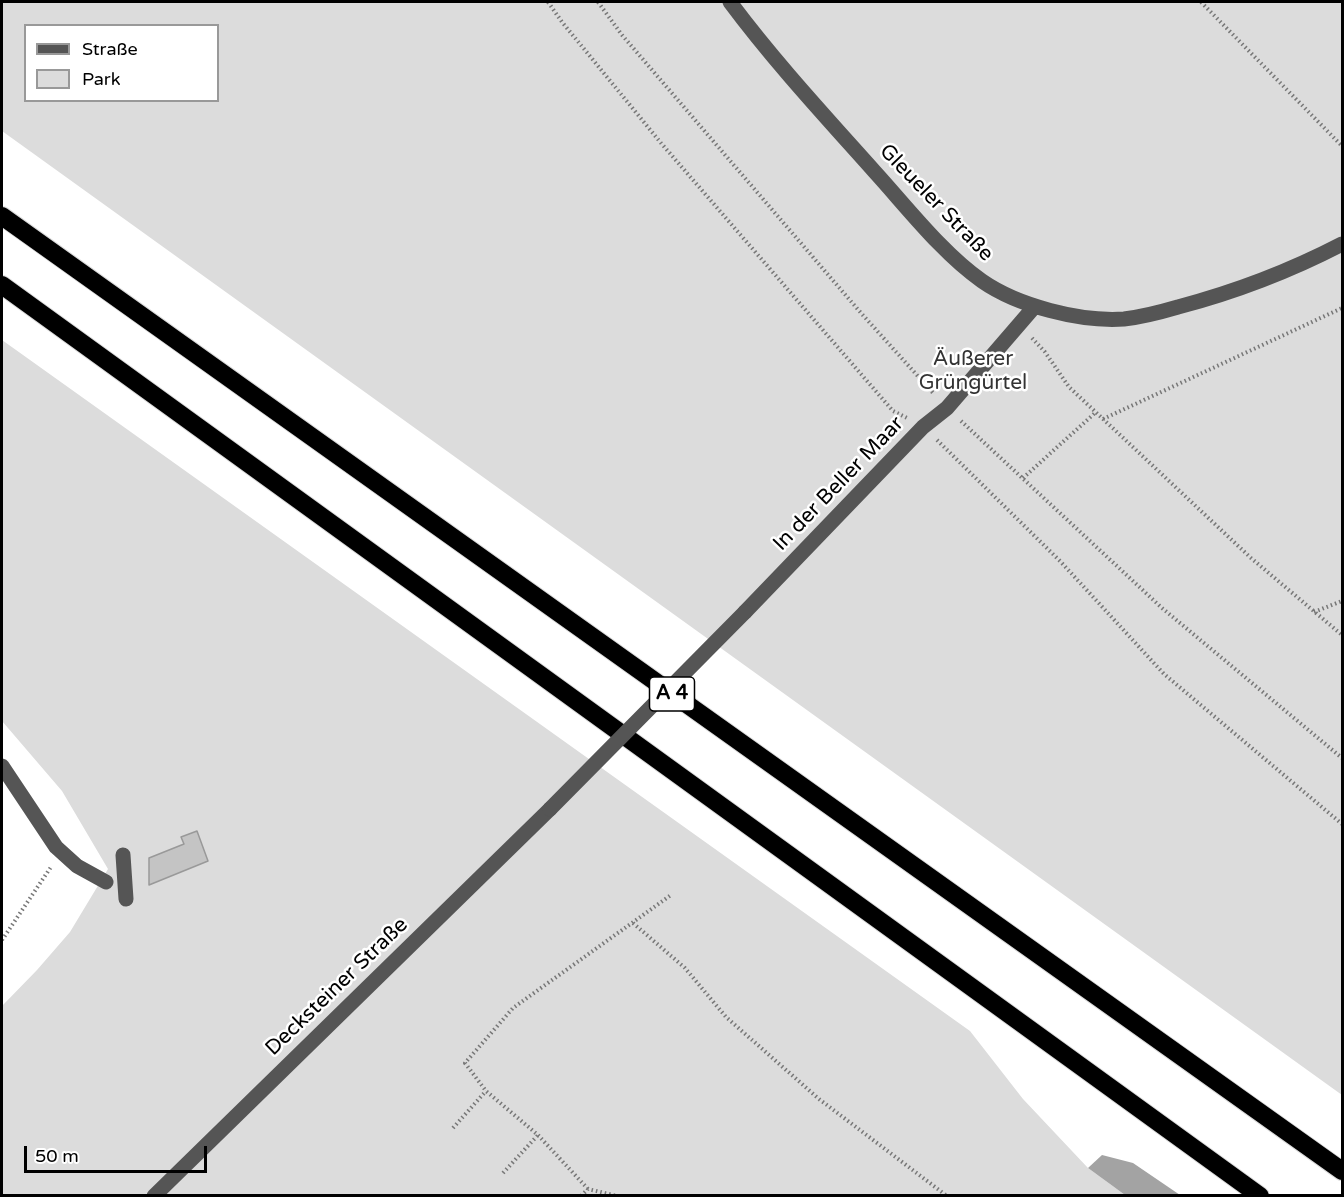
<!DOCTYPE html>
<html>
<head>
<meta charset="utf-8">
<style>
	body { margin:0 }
	#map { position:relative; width:1344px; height:1197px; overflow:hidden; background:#fff; font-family:"Varela Round",sans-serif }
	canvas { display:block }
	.frame { position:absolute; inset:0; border:3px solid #000; pointer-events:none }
	.legend { position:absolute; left:24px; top:24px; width:195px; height:78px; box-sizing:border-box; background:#fff; border:2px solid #999; margin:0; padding:8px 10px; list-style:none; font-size:18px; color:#000 }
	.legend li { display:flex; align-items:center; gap:12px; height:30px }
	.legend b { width:30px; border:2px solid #999 }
	.scale { position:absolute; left:24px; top:1146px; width:183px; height:27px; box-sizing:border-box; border:3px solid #000; border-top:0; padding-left:8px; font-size:18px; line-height:21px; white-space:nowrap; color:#000; -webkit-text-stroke:4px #fff; paint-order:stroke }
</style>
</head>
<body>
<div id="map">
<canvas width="1344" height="1197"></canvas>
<div class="frame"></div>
<ul class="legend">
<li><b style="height:8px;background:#555"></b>Straße</li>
<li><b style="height:16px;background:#dcdcdc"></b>Park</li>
</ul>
<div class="scale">50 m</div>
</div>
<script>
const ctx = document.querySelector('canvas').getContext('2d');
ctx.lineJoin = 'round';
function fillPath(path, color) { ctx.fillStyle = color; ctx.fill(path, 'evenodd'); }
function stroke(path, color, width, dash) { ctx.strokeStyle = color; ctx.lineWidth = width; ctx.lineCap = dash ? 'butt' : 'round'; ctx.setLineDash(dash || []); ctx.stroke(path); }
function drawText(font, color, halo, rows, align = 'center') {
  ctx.font = font + ' "Varela Round",sans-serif'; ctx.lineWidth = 5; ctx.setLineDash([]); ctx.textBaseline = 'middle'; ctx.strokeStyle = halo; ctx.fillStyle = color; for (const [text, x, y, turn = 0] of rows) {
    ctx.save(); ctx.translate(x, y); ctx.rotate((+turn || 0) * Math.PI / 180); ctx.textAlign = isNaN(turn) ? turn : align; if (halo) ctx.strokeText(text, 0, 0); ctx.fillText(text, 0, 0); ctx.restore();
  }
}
const green = new Path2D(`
	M2,2h1340v1093l-1340,-964zM26,26h192v74h-192z
	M2,340l968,691 53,68 65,69 37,27h-1123v-189l35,-36 33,-38 38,-63 -46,-78 -60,-70z`);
const water = new Path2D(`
	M1102,1155l31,8 47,32h-55l-37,-27z`);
const building = new Path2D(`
	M197,831l11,30 -59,24v-27l35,-14 -3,-7z`);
const path = new Path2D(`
	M548,2l14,20 99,121 232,268 14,7
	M598,2l24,33 239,278 73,81
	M1201,2l141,144
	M1032,338l13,14 24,35 182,171 91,77
	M1103,419l239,-111
	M961,421l201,187 180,150
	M937,440l123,121 104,113 178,150
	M1023,478l73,-66
	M1314,612l28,-11
	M633,923l52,45 41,49 93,82 128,97
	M2,940l49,-73
	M453,1128l33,-37
	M503,1173l35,-38
	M588,1189l-50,-54 -52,-44 -21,-28 48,-55 158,-113
	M581,1196l7,-7 29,7`);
const minor = new Path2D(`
	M730,2c44,59 94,113 144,169 32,35 69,83 108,110 36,25 98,41 142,38 18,-2 37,-7 54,-12 57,-15 112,-36 164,-63
	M745,612l178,-185 24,-19 88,-102
	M2,766l54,81 21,19 29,16
	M123,855l3,44
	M154,1196l396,-387`);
const highway = new Path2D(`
	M2,216l1340,955
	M2,285l1258,911`);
const minorBridge = new Path2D(`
	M550,809l195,-197`);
const shields = [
	[672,694,45]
];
const shieldNames = [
	["A 4",672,694]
];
const streetNames = [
	["Gleueler Straße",936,203,46],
	["In der Beller Maar",839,484,-46],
	["Decksteiner Straße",337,987,-44]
];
const parkNames = [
	["Äußerer",973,359],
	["Grüngürtel",973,383]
];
fillPath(green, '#dcdcdc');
fillPath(water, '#a3a3a3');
fillPath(building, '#c4c4c4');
stroke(building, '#999', 1.5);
stroke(highway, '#dbdbdb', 20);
stroke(path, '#777', 4, [1.5, 3]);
stroke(minor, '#555', 15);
stroke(highway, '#000', 18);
stroke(minorBridge, '#555', 15);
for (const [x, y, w] of shields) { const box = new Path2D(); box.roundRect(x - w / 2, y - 17, w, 34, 4.5); ctx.fillStyle = '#fff'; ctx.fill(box); stroke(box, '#000', 1.5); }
drawText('bold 20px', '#000', null, shieldNames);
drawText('21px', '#000', '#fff', streetNames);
drawText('21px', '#333', '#fff', parkNames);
</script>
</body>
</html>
